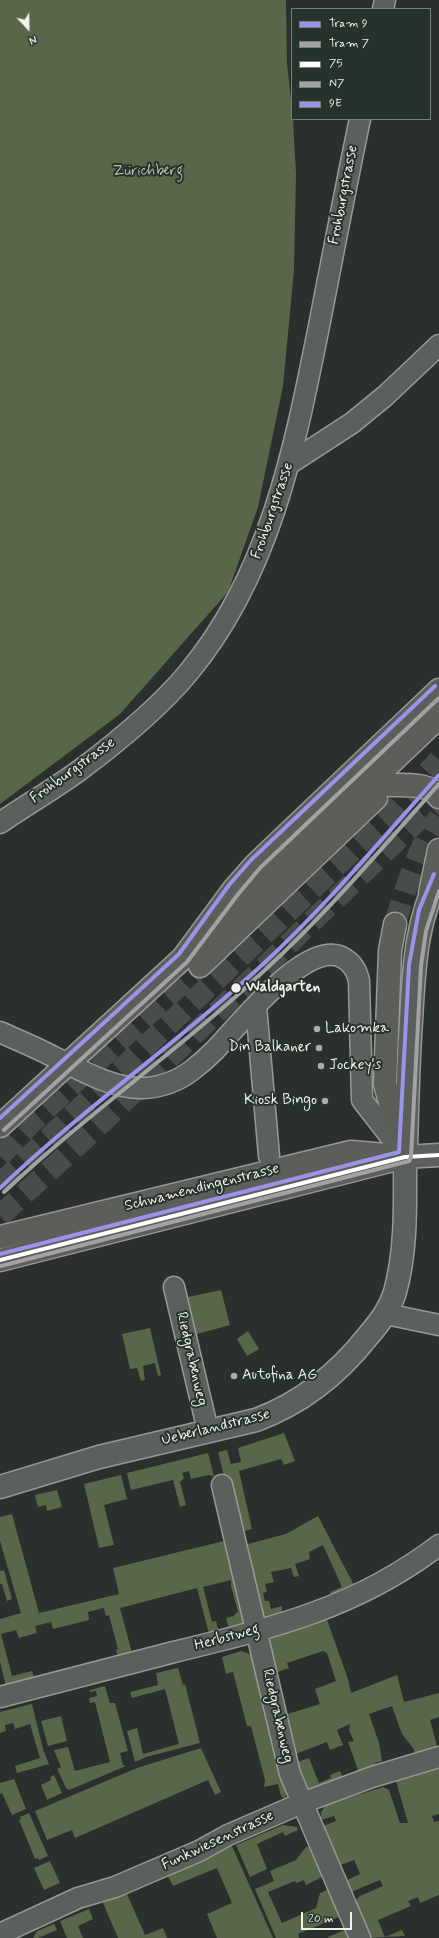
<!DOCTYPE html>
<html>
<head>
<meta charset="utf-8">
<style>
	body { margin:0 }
	#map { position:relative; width:439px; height:1938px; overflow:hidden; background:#29302d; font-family:Mynerve,sans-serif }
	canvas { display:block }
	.legend { position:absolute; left:291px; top:8px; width:140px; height:112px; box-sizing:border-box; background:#26332d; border:1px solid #787f78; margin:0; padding:5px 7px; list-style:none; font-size:12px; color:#f4f1e8 }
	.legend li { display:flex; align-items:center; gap:8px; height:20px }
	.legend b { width:20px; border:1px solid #787f78 }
	.north { position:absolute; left:8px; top:8px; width:40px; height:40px; -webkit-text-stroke:3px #26332d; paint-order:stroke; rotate:158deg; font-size:11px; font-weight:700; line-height:16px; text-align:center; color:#f4f1e8 }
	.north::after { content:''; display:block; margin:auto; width:14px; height:18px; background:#f4f1e8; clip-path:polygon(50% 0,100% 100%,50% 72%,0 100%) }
	.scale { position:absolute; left:301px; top:1912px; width:51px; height:18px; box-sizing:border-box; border:2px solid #f4f1e8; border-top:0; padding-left:5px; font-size:12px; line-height:14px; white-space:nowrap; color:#f4f1e8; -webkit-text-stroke:3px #26332d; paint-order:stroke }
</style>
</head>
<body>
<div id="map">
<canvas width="439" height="1938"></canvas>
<ul class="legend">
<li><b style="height:5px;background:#9994ea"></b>Tram 9</li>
<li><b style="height:5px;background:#a2a2a2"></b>Tram 7</li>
<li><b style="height:5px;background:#fff"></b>75</li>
<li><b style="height:5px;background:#a2a2a2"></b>N7</li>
<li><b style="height:5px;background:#9994ea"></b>9E</li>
</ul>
<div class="north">N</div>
<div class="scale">20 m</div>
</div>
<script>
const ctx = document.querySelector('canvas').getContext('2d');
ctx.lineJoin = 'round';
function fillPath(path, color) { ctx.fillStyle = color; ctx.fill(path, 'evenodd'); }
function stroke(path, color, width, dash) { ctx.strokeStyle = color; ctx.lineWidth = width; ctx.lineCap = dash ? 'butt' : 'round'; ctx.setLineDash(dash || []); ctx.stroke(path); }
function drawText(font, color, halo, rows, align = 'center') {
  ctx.font = font + ' Mynerve,sans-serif'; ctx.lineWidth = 4; ctx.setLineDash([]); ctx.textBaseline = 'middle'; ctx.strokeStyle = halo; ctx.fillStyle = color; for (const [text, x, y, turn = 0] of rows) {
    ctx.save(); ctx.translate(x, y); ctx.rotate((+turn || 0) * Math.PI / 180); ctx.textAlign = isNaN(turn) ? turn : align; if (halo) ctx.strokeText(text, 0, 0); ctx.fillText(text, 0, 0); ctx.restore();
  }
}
const green = new Path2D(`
	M0,0h286l1,63 6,56 3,55 -2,96 -11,116 -25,121 -30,85 -108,122 -120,90z
	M221,1290l9,35 -33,9 -5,-2 -7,-29 3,-6z
	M150,1328l11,47 -3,1 -3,-13 -12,3 2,14 -4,1 -4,-13 -7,1 -8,-35z
	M248,1331l11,18 -12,7 -10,-17z
	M284,1433l11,28 -11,4 -3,-6 -42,12 13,58 -14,4 -20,-81 9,-2 4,14 10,-2 -3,-14z
	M208,1453l6,23 -6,-1 -17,4 -2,-8 -7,2 2,5 -4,4 6,23 -6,2 -7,-27 -42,10 -4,-17z
	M121,1475l6,24 -23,6 10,40 -15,3 -15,-64z
	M57,1490l5,17 -15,4 -1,-6 -8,2 -3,-12z
	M12,1514l27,99 80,-19 -6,-26 115,-28 17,80 -3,4 -13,5 -3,-11 8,-2 1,-2 3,-2 -7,-26v-6l-28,7 9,35 4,-1 3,11 -10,2 -12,-46 -77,20 12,45 -14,4 -2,-7 2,-1 -9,-34 -3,1 -2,-8 -16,4 1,8 -36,9 -2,-7 -16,4 2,7 -18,5 -3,-8 -15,4 11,42 20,-5 3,8 -29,7 -6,-24v-43l21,-6 -21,-72v-24z
	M318,1516l39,75 -24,10 -3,-9 12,-5 -19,-42 -14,7 1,7 -15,5 4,12 -5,1 -3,-9 -20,4 3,10 -9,2 2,8 -4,1 2,8h4l2,8 11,-3v8l-17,5 -6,-3 -15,-71 42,-11z
	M4,1570l8,29 -5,2 -5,-17h-2v-13z
	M326,1617l22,62 3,14 46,-18 7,27 35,-9v24l-9,3 7,26 -2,3 -20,8 -1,-8 -12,-15 -10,-28 -23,8 10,29 3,18 -7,2 2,6 -15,4 -4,-3 -10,-28 6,-1 -5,-11 1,-6 -13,6 6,15 -13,5 -3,-8 -34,13 -12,-39 39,-12 -5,-15 21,-8 -9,-28 -4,-2 -36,12 2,5 -17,6 -6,-35 4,-4z
	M241,1651l11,4 3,7 31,133 -1,4 -4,-3 -3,-12 -14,3 1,-7 -14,-54h-4l-14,-54 -7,2 -4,-17z
	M178,1668l5,17 2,-1 15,59 -54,14 -11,5 -8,-31 10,-3 6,26 36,-10 -14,-55 -33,9 -2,-6 28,-7 -2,-12z
	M105,1686l5,17h5l13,48 -8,2 3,12 3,1 -57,24 -3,-2 -9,-19 4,-2 -7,-17 14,-3 7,24 35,-9 -15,-60 -5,1 -1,-5 8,-2 -1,-5 -6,1v-2z
	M32,1704l11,45 6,15 -32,9 -2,-7 25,-8 -10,-34 -15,5 -2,-6 -8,2 1,6 -6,2v-21z
	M61,1716l6,25 -19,5 -7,-25z
	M201,1748l20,44 -6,3 -7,-15 -133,58 -3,-8 -25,10 -12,-29 102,-43z
	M309,1758l10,25 12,-5 -1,-3 10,-4 4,9 -35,11 -7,-6 -7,-22z
	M439,1769v45l-7,2 2,6 5,-1v74l-19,8 -2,-6 -10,4 3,5 -33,14 7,17 17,-7 3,6 -39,2 -12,-36 6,-6 23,-10 -3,-6 -29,12 -4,-12 13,-6 -6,-14 -13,5 -18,-39 13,-5 -2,-5 -13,4v-8l5,-7 57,-18 6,3 11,33h8l-12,-42z
	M54,1775l8,18 -15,7 -6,-15 10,-5 -1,-3z
	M14,1779l12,30 -14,6 -10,-22 -2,1v-11z
	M29,1813l19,43 -9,4 -1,-2 -3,1 -16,-39 2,-1 -1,-2z
	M283,1825l14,2 1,3 -13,6 -2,-4 -26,12 10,25 -17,8 -14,-32z
	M232,1846l41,92h-56l-10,-24 25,-11 -15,-35 -44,18 -6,-12z
	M306,1847h6l12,29 -18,9 -2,-5 -8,3 -1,-2 -27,11 14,31 34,-15 4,-15 9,-4 12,27 -43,18 1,4h-23l-21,-49 19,-8 -4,-10 26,-11z
	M50,1861l10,22 -16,7 -10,-22z
	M126,1892l19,43 18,-7 4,10h-49l-15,-35z
	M89,1909l4,10 -15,7 5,12h-16l-7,-17z
	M54,1924l3,6 -19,8h-5l4,-7z
	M347,1929l4,9h-23v-1z`);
const highwayTunnel = new Path2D(`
	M395,924c11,-37 22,-74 44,-107
	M0,1156l31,-33 169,-157
	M0,1184l386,-365 53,-59
	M0,1216l95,-87 344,-329`);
const street = new Path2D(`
	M383,9l2,-9
	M289,464l63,-41 33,-27 54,-51
	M0,823c26,-18 54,-34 80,-53 36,-27 79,-62 108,-97 81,-97 106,-222 130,-342 14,-71 27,-141 42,-212
	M256,1006l13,150
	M0,1032c17,8 35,15 52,24 27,13 60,33 91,32 16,0 35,-7 48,-17 8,-6 16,-13 23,-20 22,-22 95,-117 131,-92 8,5 12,12 14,22l3,119 41,53
	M174,1287l34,144
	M386,1314l53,11
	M222,1485l68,289 70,164
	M0,1697c58,-15 116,-30 174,-45 98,-24 183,-44 265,-107
	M0,1934l78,-36 37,-11 84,-36 29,-16 74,-32 70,-26 67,-20`);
const secondary = new Path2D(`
	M0,1487l99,-30 157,-37c46,-17 82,-46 112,-84 12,-14 22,-27 27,-44 12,-43 10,-91 10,-135l34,-2`);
const primary = new Path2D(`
	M0,1126l183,-168 51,-69 22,-25 183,-174
	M406,1149c1,-42 2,-85 5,-128 3,-51 4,-98 28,-145
	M0,1237l351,-85 35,3
	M0,1260l405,-103`);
const highway = new Path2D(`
	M390,785c14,0 41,-2 49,12
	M430,893l9,-43
	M395,924l-5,27 -5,133 20,73
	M183,958l56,-51 200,-190
	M200,966l176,-168`);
const bus1 = new Path2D(`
	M0,1260l405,-103 34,-2`);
const bus2 = new Path2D(`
	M4,1130l183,-168 52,-69 21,-25 179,-170
	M1,1266l408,-105 2,-4 10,-191 5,-35 13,-40`);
const bus3 = new Path2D(`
	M0,1118l179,-164 50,-69 22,-25 184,-174
	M0,1254l399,-102 10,-187 10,-55 15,-36`);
const tram1 = new Path2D(`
	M0,1188c83,-79 177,-145 261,-222 64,-59 120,-126 178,-191`);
const tram2 = new Path2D(`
	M4,1192c84,-79 178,-144 262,-223 62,-57 117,-122 173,-185`);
const markers = [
	[236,988,5.5,"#f4f1e8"],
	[317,1029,4,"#adada7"],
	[319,1048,4,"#adada7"],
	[321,1066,4,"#adada7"],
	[325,1101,4,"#adada7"],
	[234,1376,4,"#adada7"]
];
const parkNames = [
	["Zürichberg",148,172]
];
const streetNames = [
	["Frohburgstrasse",344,195,-79],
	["Frohburgstrasse",273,511,-71],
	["Frohburgstrasse",73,771,-36],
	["Schwamendingenstrasse",202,1188,-14],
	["Riedgrabenweg",191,1359,77],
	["Ueberlandstrasse",216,1428,-14],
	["Herbstweg",227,1638,-15],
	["Riedgrabenweg",277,1716,77],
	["Funkwiesenstrasse",218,1841,-25]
];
const stopNames = [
	["Waldgarten",246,988]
];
const poiNames = [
	["Lakomka",325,1029],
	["Din Balkaner",311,1048,"right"],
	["Jockey‘s",329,1066],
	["Kiosk Bingo",317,1101,"right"],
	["Autofina AG",242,1376]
];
fillPath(green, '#5a664a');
stroke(highwayTunnel, '#474d49', 22, [22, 11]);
stroke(street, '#969996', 23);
stroke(secondary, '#969996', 25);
stroke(primary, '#969996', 25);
stroke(highway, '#969996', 25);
stroke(street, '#5c605c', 20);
stroke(secondary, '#5c605c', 22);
stroke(primary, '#5c5e59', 22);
stroke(highway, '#5c5e59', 22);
stroke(bus1, '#fff', 4);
stroke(bus2, '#a2a2a2', 4);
stroke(bus3, '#9994ea', 4);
stroke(tram1, '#9994ea', 4);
stroke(tram2, '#a2a2a2', 4);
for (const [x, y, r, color] of markers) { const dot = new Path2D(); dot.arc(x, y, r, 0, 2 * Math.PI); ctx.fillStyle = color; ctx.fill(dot); stroke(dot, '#26332d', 1.5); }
drawText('15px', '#babdab', '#26332d', parkNames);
drawText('15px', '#f4f1e8', '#26332d', streetNames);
drawText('bold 15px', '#f4f1e8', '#26332d', stopNames, 'left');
drawText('15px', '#f4f1e8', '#26332d', poiNames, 'left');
</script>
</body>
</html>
